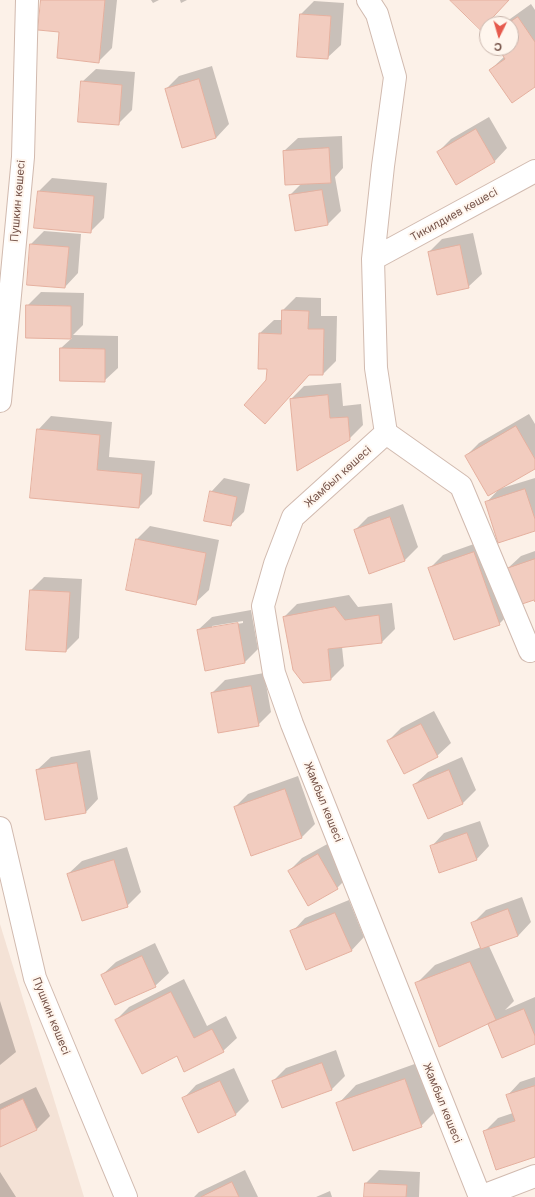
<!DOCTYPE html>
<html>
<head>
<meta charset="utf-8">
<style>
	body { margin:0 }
	#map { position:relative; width:535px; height:1197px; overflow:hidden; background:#fcf1e8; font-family:Inter,sans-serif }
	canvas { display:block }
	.north { position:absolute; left:479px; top:16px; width:40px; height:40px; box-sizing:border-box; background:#fff6ee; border:1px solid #c9b6ad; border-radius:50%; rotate:185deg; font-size:11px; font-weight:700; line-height:16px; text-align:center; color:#77554b }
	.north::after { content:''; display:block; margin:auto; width:14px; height:18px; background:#e65a4d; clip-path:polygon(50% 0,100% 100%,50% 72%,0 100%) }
</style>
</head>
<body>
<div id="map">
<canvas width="535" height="1197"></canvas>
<div class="north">С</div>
</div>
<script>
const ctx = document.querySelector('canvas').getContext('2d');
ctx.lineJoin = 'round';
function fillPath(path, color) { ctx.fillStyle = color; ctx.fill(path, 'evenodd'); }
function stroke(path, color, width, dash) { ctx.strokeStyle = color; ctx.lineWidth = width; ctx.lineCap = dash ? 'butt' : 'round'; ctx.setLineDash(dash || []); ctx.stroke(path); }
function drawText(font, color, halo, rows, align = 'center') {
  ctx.font = font + ' Inter,sans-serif'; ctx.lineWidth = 4; ctx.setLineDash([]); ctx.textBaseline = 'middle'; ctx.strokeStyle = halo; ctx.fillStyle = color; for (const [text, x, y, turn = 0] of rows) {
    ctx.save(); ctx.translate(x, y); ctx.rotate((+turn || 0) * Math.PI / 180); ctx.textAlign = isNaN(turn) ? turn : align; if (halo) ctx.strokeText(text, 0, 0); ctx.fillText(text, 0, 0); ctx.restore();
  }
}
const residential = new Path2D(`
	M0,924l84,273h-84z`);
const shadow = new Path2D(`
	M42,0h75l-5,48 -13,13 -39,-30z
	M151,0h8l-6,3z
	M180,0h7l-6,3z
	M314,1l30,2 -3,42 -14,13 -26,-44z
	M531,4l4,6v76l-45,-16 15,-14 -6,-8h12v-24h-8z
	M212,66l17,58 -13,14 -50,-49 13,-13z
	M96,69l39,3 -3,38 -14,14 -36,-42z
	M489,117l18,31 -13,14 -56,-10 13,-13z
	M342,136l1,32 -8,9 6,34 -13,13 -38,-29 12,-12 -18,-32 14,-13z
	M52,178l55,5 -3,35 -14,14 -51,-41z
	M44,231l37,3 -3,39 -13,14 -34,-43z
	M473,233l9,41 -14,13 -39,-35 13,-13z
	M41,292l43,1 -1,32 -10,10 45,1v32l-14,13 -43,-33 11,-10 -45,-1v-31z
	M296,297l25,1v18h16l-1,45 -13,13h-13l-45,48 3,-54h-9l1,-35 14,-13h8l1,-10z
	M341,383l2,23 18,-2 2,21 -14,14 -58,-40 13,-13z
	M529,414l6,10v43l-69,-11 13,-13z
	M51,416l61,6 -3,35 46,4 -3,33 -13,13 -108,-10 7,-67z
	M224,478l26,6 -6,28 -14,13 -19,-33z
	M535,478v52l-49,-27 13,-14z
	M403,504l15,43 -13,13 -35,12 -15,-42 13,-13z
	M150,526l69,14 -10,50 -14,13 -58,-64z
	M488,539l24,72 -13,13 -69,-56 13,-13z
	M535,551v48l-28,-30 14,-13z
	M44,577l38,2 -3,59 -13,13 -39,-2 4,-59z
	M349,595l9,12 34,-4 3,26 -13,13 -40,5 2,19 -13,13 -47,-62 13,-13z
	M251,610l7,39 -13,13 -39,7 -8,-39 14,-13zM243,621v2l-31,5v-2z
	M264,673l7,39 -13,13 -39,7 -7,-39 13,-13z
	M434,711l17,32 -14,13 -49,-15 13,-13z
	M90,750l8,49 -13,14 -48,-43 14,-13z
	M462,757l14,33 -13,13 -35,15 -14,-33 14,-13z
	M298,776l17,48 -13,13 -50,18 -17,-48 13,-13z
	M480,821l9,25 -13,14 -45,-13 13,-14z
	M331,842l19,33 -13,13 -48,-17 13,-13z
	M127,847l14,45 -14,14 -59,-32 14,-13z
	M522,897l9,25 -13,14 -29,10 25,55 -9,9 30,-13v46l-33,14 -13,-34 -72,-40 18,-18 46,-18 -8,-24 13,-13z
	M349,900l15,37 -13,14 -59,-19 13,-14z
	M155,943l14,30 -14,13 -53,-11 14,-13z
	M184,979l23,47 19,-10 11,22 -14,13 -46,4 -61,-35 13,-13z
	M0,1001l16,51 -16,13z
	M336,1050l9,26 -13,13 -59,-8 13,-13z
	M423,1061l17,46 -19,19 -83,-22 18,-19z
	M234,1068l15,33 -13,13 -38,18 -15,-33 13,-14z
	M535,1077v79l-50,-25 13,-13 15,-5 -6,-17 13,-14z
	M36,1087l14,29 -13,13 -37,17v-42z
	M245,1170l13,27h-64l5,-5z
	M379,1170l41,2 -1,25h-54l1,-14z
	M0,1172l16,25h-16z
	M330,1191l2,6h-16z`);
const building = new Path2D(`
	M41,0h64l-6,63 -42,-5 2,-26 -21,-2z
	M450,0h59l-28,30z
	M300,14l31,2 -3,43 -31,-2z
	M518,17l17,25v45l-23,16 -23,-33 16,-11 -7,-11h13v-24h-4z
	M199,79l17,59 -34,10 -17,-59z
	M81,81l41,4 -3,40 -41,-3z
	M476,129l19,33 -39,23 -19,-33z
	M329,148l2,35 -46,2 -2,-34z
	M322,190l6,35 -33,6 -6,-36z
	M38,191l56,5 -3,37 -57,-5z
	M30,244l39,3 -4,41 -38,-3z
	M460,245l9,43 -32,7 -9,-43z
	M26,305l45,1v33l-45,-1z
	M282,310l27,1 -1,18h16l-1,46h-14l-44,49 -21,-19 22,-25 1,-11h-9l1,-36 22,1z
	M60,348l45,1v33l-45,-1z
	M328,395l2,23 18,-1 2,23 -53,31 -7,-72z
	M516,426l19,33v10l-47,27 -23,-40z
	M37,429l63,6 -3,35 45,4 -3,34 -109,-10z
	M525,489l10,30v12l-37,12 -13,-41z
	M210,491l27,6 -6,29 -27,-5z
	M390,517l15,44 -36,13 -15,-44z
	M136,539l70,14 -10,52 -70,-15z
	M474,552l26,73 -46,15 -26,-72z
	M535,559v43l-1,-2 -15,5 -13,-36z
	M30,590l40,2 -4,60 -40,-2z
	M335,607l10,13 34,-5 3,28 -54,6 3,31 -28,3 -10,-13 -10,-53z
	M238,623l7,40 -40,8 -8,-41z
	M251,686l8,40 -41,7 -7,-40z
	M421,724l17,33 -34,17 -17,-33z
	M77,763l9,50 -41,7 -9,-50z
	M449,770l14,34 -35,15 -15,-34z
	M285,789l17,49 -51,18 -17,-49z
	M467,833l10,27 -38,13 -9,-27z
	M318,854l20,35 -30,17 -20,-35z
	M114,860l14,47 -46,14 -15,-47z
	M508,909l10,27 -37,13 -10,-26z
	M335,913l17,38 -46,19 -16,-39z
	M142,956l14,31 -41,18 -14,-30z
	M470,962l26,58 -57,27 -24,-64z
	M171,992l23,46 18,-9 12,23 -40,20 -7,-16 -35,18 -27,-54z
	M524,1009l11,27v8l-33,14 -14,-34z
	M322,1063l10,27 -50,18 -10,-27z
	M405,1079l17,48 -69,24 -17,-48z
	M220,1081l16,34 -38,18 -16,-35z
	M535,1086v71l-39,13 -13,-39 32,-10 -9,-26z
	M23,1099l14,31 -37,17v-37z
	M232,1182l7,15h-38z
	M365,1183l42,2 -1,12h-42z`);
const street = new Path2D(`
	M368,0l9,14 18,63 -12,89 -10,93 3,109 10,65 75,53 69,165
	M373,259l162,-88
	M0,401l23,-244 4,-157
	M386,433l-93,84 -18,47 -12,42 11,67 18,51 188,473
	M0,828l35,150 91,219
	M480,1197l55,-21`);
const streetNames = [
	["Пушкин көшесі",18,201,-85],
	["Тикилдиев көшесі",454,215,-29],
	["Жамбыл көшесі",338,477,-42],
	["Жамбыл көшесі",323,802,68],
	["Пушкин көшесі",51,1016,68],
	["Жамбыл көшесі",442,1103,68]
];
fillPath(residential, '#f4e2d6');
fillPath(shadow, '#0003');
fillPath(building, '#f2ccbf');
stroke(building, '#e5b09f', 1);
stroke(street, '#d1baaf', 24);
stroke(street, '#fff', 22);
drawText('11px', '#77554b', '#fff6ee', streetNames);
</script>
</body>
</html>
